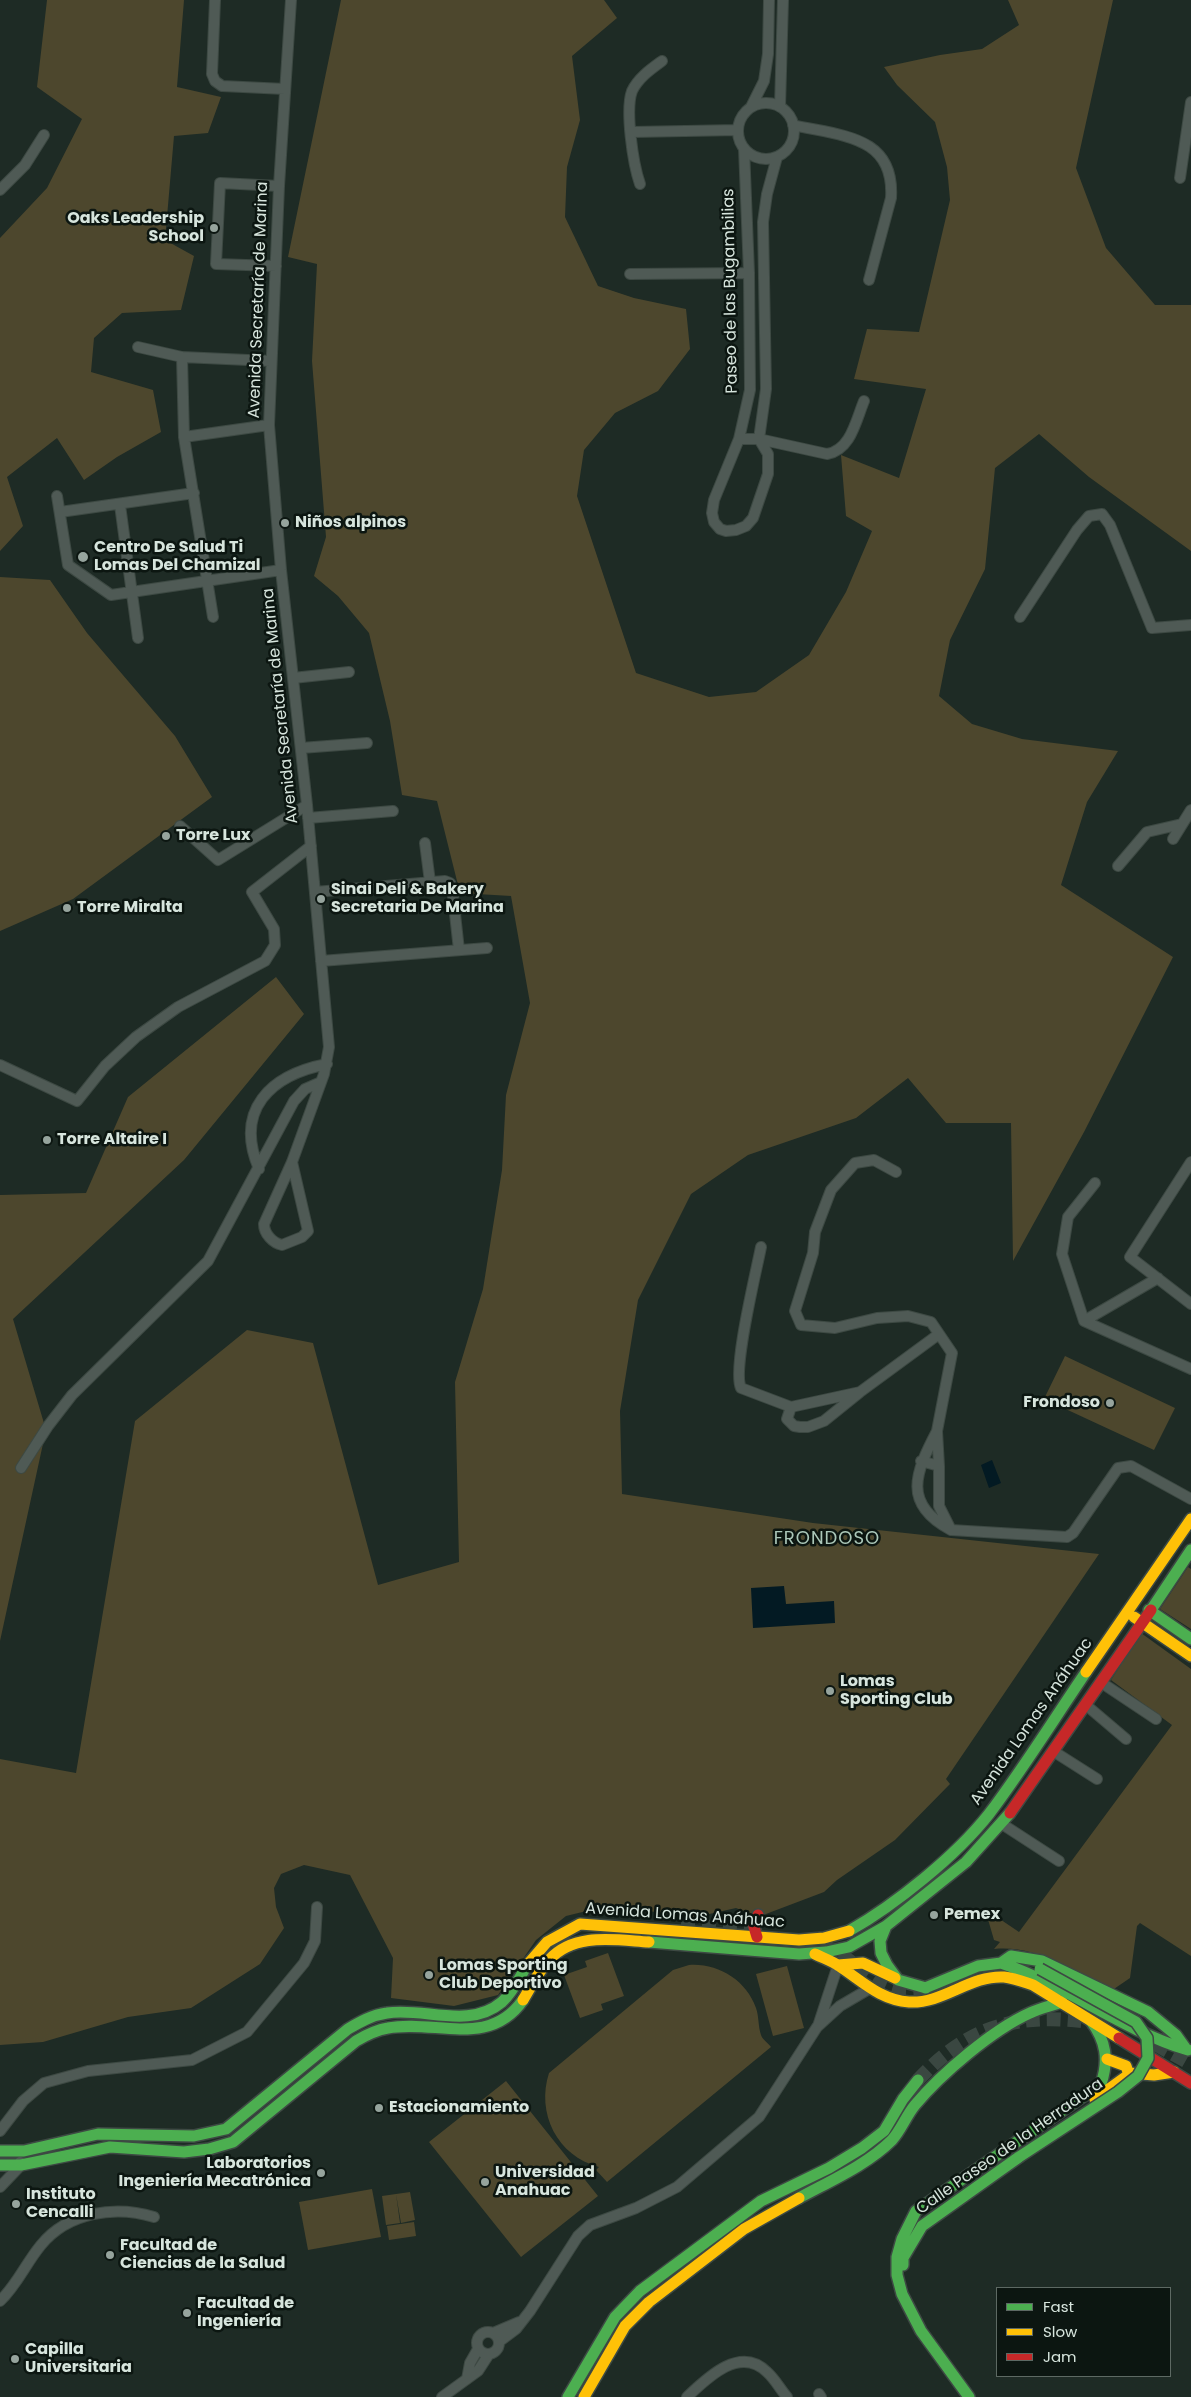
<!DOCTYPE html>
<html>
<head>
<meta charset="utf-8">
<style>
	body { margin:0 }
	#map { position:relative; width:1191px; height:2397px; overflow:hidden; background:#1e2b25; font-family:Poppins,sans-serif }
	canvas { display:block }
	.legend { position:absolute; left:996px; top:2287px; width:175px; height:90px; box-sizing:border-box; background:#0c1611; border:1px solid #5d6963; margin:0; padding:6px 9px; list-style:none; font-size:15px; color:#d7e5dd }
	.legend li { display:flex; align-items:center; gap:10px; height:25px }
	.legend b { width:25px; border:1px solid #5d6963 }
</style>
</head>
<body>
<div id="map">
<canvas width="1191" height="2397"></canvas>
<ul class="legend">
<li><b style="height:6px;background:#4caf50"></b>Fast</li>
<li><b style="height:6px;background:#ffc107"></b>Slow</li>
<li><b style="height:6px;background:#c62828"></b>Jam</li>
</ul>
</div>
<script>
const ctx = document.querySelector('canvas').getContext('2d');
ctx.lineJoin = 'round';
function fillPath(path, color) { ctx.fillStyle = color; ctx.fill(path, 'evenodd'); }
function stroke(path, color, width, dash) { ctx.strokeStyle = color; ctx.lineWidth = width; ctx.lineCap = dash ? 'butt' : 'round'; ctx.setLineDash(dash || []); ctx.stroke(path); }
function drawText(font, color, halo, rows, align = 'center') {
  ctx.font = font + ' Poppins,sans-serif'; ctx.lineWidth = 5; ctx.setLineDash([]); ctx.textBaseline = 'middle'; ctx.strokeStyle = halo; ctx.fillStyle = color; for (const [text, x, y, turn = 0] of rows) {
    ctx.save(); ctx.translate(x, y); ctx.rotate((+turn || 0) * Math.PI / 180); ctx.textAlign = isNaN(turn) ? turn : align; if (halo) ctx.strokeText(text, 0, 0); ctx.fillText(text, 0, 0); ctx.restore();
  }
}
const green = new Path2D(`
	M47,0h137l-7,87 44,10 -13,36 -34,3 -9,104 29,16 -13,54 -59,3 -28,25 -3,34 62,18 8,42 -44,25 -33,23 -27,-42 -50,39 16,49 -23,25v-313l47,-50 35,-69 -45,-32z
	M341,0h263l13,18 -45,38 8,64 -13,47 -2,50 33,69 36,12 52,11 4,40 -32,42 -43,22 -31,37 -7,46 59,177 73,24 47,-5 53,-37 37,-63 26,-61 -26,-15 -5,-61 58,23 27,-89 -72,-10 13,-50 52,3 31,-132 -3,-33 -12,-45 -38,-37 -13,-18 56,-12 42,-6 37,-24 -11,-25h105l-37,168 30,80 49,57h36v246l-102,-74 -50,-43 -44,34 -10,101 -35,71 -11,56 33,28 50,15 96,12 -31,51 -26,83 112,72 -89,175 -71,129 -2,-138h-65l-38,-45 -52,40 -108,37 -57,39 -53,106 -18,111 2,83 191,29 286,31 -153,225 4,5 -55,56 -58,40 -13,12 -66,25 -22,-9 -40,9 -89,-11 -41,10 -30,24 -38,55 -44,11 -63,-8 2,-40 -43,-83 -46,-10 -23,9 -7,14 2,19 8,21 -24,36 -69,44 -63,9 -85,25 -43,3v-286l76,14 59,-352 112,-91 66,13 65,242 81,-23 -4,-180 28,-93 19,-119 4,-75 24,-92 -19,-107 -51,-3 -23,-92 -35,-6 -12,-74 -21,-88 -31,-37 -24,-20 12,-39 -14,-176 5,-97 -29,-7z
	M0,577l50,3 37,53 88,103 37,61 -139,102 -73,32z
	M276,977l28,37 -120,146 -171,159 33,111 -46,211v-446l86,-2 42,-96z
	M1065,1356l110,52 -21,42 -110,-51z
	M1188,1567l3,2v60l-31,-20z
	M1141,1633l50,36v287l-51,-33 -3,3 -7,52 -19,13c-38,-20 -73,-46 -117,-42l6,-7 -6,-2 -9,-31 34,23 153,-207 -61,-45z
	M608,1953l16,43 -23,8 2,6 -23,8 -16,-43 23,-8 -2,-6z
	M689,1965c29,-2 57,15 67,43 3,8 2,19 5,27 1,4 7,8 10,12l-164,135 -11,-12 3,-3c-42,-11 -63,-54 -50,-94l124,-103z
	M787,1966l17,62 -31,8 -17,-62z
	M506,2081l92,115 -77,61 -92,-115z
	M372,2189l9,48 -73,13 -9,-48z
	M410,2192l5,28 -14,3 -5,-29z
	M396,2194l4,29 -14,2 -4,-29z
	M414,2222l2,14 -27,4 -2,-14z`);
const water = new Path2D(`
	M992,1460l9,23 -12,5 -8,-23z
	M784,1586l2,18 48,-3 1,22 -82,5 -2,-40z`);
const secondaryTunnel = new Path2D(`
	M681,1924l66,6
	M800,1940c14,4 28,8 41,15 28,18 46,43 84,33
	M1155,2044l36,20
	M918,2080c53,-57 103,-68 179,-57`);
const street = new Path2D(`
	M215,0l-3,74 3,7 7,5 63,3
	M291,0l-12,186 -10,239 12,145 26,235 22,242 -5,27 -32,88 -28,62c0,10 9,19 18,21l20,-8 6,-6 -16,-69
	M738 131a28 28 0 1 1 56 0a28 28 0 1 1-56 0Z
	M751,107l13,-26 4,-27 1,-54
	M780,107l3,-107
	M793,125c47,11 102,10 98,73l-22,82
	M632,132l106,-2
	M744,148l5,125 1,117 -11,49 -25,61 -2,13 2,9 6,7 6,2 10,-1 10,-4 7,-8 15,-44v-20l-9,-15 7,-50 -3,-167 4,-28 10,-37
	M1180,178l11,-76
	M640,184c-7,-20 -15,-74 -8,-93 6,-13 19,-22 30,-30
	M0,190l25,-25 19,-30
	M276,266l-60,-2 4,-81 59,3
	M630,274l119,-1
	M138,347l44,10 88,4
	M182,357l2,80 29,180
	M184,437l85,-12
	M739,439h20l68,15c24,-4 29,-34 37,-53
	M57,496l11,69 43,30 170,-25
	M120,505l18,133
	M60,512l134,-19
	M1020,617l57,-87 12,-14 13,-2 8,11 42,103 39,-3
	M293,678l56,-6
	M301,748l66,-5
	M308,818l85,-7
	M180,826l38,34 89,-55
	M1173,839l18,-29
	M425,843l5,39
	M1118,866l29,-34 35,-8
	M315,892l130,-11 5,2 2,4 7,63
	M321,961l166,-13
	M0,1065l77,36 28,-35 31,-29 42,-30 87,-46 10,-16 -1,-16 -22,-37 59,-46
	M1191,1162l-61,95 61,47
	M259,1169c-25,-59 11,-94 68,-105
	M896,1172l-22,-12 -19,3 -24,27 -16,42 -2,21 -18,58 6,14 34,3 42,-10 31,-2 23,6 21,31 -15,78 2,35
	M1095,1183l-27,34 -6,37 22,67 107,48
	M761,1247c-5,26 -29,123 -20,141l50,19 69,-15
	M1084,1321l74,-43
	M791,1407l-4,12 7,7 6,1h8l16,-6 36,-29 79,-58
	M937,1431c-22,42 -35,73 14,99l116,7 6,-4 45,-65 13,-2 60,33
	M921,1461l18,5v40l12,24
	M21,1468l27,-42 24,-31 136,-134 86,-160 11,-12 16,-7
	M1102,1683l54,36
	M1086,1705l40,34
	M1053,1751l44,28
	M1002,1824l57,37
	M818,2026l20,-61
	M0,2131l23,-30 21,-18 44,-12 104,-11 55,-28 57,-69 11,-22 2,-34
	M0,2187l21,-22 -1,-3
	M0,2301c17,-16 26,-38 41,-56 27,-33 74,-40 113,-28
	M477 2343a11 11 0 1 1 22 0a11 11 0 1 1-22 0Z
	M493,2333l26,-11
	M500,2341l16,-12 14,-18 48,-75 12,-11 46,-17 41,-21 82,-70 58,-90 23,-21 29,-17
	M467,2379l3,-16 8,-14
	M819,2394l2,3
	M442,2397l36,-26 11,-17
	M687,2397c20,-19 53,-52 80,-25 8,7 13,17 20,25`);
const fast = new Path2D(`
	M1149,1610l42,29
	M1151,1610l40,-60
	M886,1926l-6,15 1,12 6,12 11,15 28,8
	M849,1931c46,-26 107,-75 140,-117 34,-45 65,-95 97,-142
	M649,1942l150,12 27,-2 23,-5 37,-21 80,-64 44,-49
	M1001,1963l10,-7 31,5 106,51 28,23 10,14
	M1001,1963c65,22 120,67 187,87
	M925,1988l53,-22 31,-4
	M0,2151h24l74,-17 96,2 32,-7 122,-100c12,-7 24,-14 39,-16 37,-6 82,17 115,-11 12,-11 18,-26 26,-38
	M0,2165h21l89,-18 74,5 25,-3 24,-7 123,-101c10,-6 20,-11 32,-13 46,-9 101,21 135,-28
	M799,2198c31,-17 68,-33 93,-58 9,-10 14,-24 23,-35 26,-31 77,-75 115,-92 10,-5 21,-7 32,-11
	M903,2265v-7l19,-32 97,-69
	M568,2397l47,-80 25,-26 121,-90 68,-33 33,-20 22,-17 19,-32 15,-19
	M969,2397l-48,-66 -19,-37 -5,-19v-18l5,-18 14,-28 185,-127c8,-24 5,-43 -10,-63`);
const slow = new Path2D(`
	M1134,1617l57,39
	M1086,1672l105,-153
	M815,1954c8,4 17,7 24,12 23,15 41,34 70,36 34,2 61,-27 95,-25 10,1 20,5 29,8l86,53
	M528,1964l19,-22 33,-18 219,16 25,-2 25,-7
	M838,1965l25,-2 32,15
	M523,2000c8,-13 15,-28 26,-40 25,-28 66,-20 100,-18
	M1129,2073l25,2 20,-3
	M1095,2099l32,-23 1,-4 -2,-6 -19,-7
	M584,2397l41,-71 24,-24 95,-73 55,-31`);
const jam = new Path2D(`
	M1010,1813l141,-203
	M757,1937l-3,-10 4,-12
	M1119,2038l72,45`);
const fastBridge = new Path2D(`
	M1019,2157l99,-65 20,-16 10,-18 -1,-20 -11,-16 -96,-53`);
const markers = [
	[214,228,5,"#96a49d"],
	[285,523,5,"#96a49d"],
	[83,557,6,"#96a49d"],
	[166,836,5,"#96a49d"],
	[321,899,5,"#96a49d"],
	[67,908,5,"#96a49d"],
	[47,1140,5,"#96a49d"],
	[1110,1403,5,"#96a49d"],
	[830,1691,5,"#96a49d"],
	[934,1915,5,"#96a49d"],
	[429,1975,5,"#96a49d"],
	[379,2108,5,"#96a49d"],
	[321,2173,5,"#96a49d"],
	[485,2182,5,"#96a49d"],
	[16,2204,5,"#96a49d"],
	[110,2255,5,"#96a49d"],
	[187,2313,5,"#96a49d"],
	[15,2359,5,"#96a49d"]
];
const poiNames = [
	["Oaks Leadership",204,219,"right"],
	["School",204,237,"right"],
	["Niños alpinos",295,523],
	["Centro De Salud Ti",94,548],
	["Lomas Del Chamizal",94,566],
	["Torre Lux",176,836],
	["Sinai Deli & Bakery",331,890],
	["Secretaria De Marina",331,908],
	["Torre Miralta",77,908],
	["Torre Altaire I",57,1140],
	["Frondoso",1100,1403,"right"],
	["Lomas",840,1682],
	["Sporting Club",840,1700],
	["Pemex",944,1915],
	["Lomas Sporting",439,1966],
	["Club Deportivo",439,1984],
	["Estacionamiento",389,2108],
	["Laboratorios",311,2164,"right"],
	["Ingeniería Mecatrónica",311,2182,"right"],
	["Universidad",495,2173],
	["Anahuac",495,2191],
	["Instituto",26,2195],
	["Cencalli",26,2213],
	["Facultad de",120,2246],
	["Ciencias de la Salud",120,2264],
	["Facultad de",197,2304],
	["Ingeniería",197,2322],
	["Capilla",25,2350],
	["Universitaria",25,2368]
];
const streetNames = [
	["Paseo de las Bugambilias",731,291,-91],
	["Avenida Secretaría de Marina",259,300,-88],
	["Avenida Secretaría de Marina",281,706,-96],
	["Avenida Lomas Anáhuac",1032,1722,-55],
	["Avenida Lomas Anáhuac",685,1916,4],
	["Calle Paseo de la Herradura",1010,2147,-35]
];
const neighbourhoodNames = [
	["FRONDOSO",827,1539]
];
fillPath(green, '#4d472d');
fillPath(water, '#031a23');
stroke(secondaryTunnel, '#3a4741', 14, [14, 7]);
stroke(street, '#3d4943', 12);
stroke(fast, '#3d4943', 14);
stroke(slow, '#3d4943', 14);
stroke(jam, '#3d4943', 14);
stroke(street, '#4f5a55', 10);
stroke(fast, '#4caf50', 11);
stroke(slow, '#ffc107', 11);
stroke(jam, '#c62828', 11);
stroke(fastBridge, '#3d4943', 14, []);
stroke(fastBridge, '#4caf50', 11);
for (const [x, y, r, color] of markers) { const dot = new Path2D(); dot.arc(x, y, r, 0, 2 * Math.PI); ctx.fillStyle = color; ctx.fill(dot); stroke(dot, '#0c1611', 2); }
drawText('bold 16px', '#d7e5dd', '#0c1611', poiNames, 'left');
drawText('16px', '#d7e5dd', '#0c1611', streetNames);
ctx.letterSpacing = '1px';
drawText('18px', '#abc7b8', '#0c1611', neighbourhoodNames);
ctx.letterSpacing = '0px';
</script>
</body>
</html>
